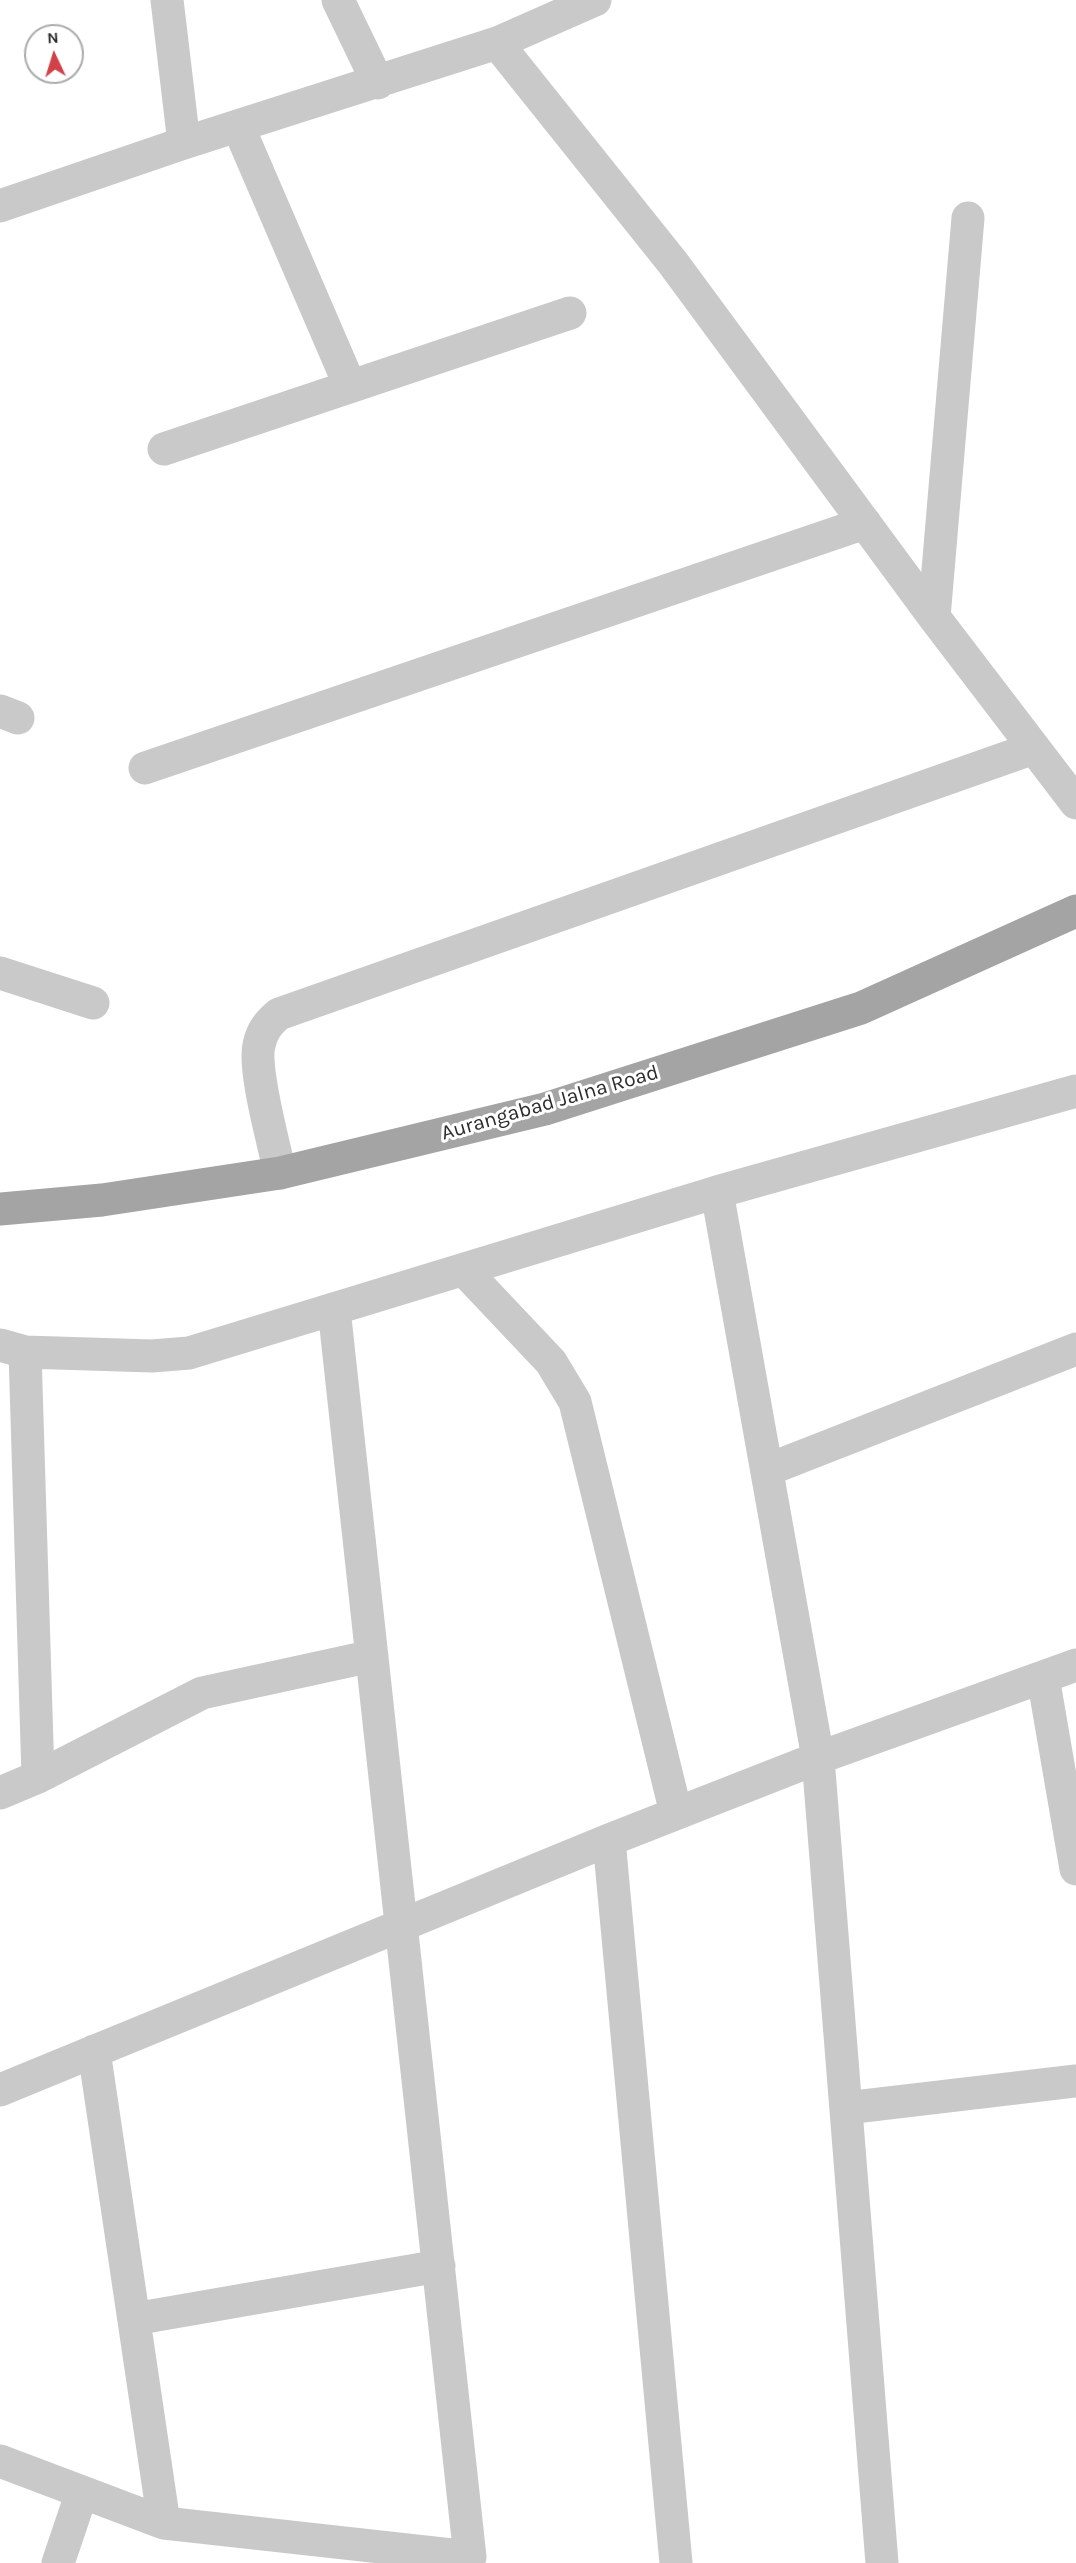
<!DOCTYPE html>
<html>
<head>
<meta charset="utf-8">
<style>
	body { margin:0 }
	#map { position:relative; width:1076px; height:2563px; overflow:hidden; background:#fff; font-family:Karla,sans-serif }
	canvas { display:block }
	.north { position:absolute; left:24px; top:24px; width:60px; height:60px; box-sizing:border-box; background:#fff; border:2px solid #ababab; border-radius:50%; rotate:356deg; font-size:16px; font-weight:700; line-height:24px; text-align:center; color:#2c2c2c }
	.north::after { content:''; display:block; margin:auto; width:21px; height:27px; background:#d14148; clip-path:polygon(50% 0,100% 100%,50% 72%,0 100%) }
</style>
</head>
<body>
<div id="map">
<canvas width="1076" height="2563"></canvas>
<div class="north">N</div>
</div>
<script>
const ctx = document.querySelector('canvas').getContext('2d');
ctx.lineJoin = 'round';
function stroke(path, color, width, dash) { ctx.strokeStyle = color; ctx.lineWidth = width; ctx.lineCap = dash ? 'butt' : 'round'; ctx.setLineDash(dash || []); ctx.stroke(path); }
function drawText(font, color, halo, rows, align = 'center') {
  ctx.font = font + ' Karla,sans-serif'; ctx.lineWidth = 6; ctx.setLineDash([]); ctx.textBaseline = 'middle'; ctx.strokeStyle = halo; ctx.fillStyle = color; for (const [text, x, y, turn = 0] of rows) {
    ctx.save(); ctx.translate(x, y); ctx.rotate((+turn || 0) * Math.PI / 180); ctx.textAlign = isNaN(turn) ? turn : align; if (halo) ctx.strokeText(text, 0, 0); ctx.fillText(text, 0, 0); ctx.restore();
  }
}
const street = new Path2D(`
	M167,0l17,143
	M338,0l40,83
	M497,43l176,220 261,354 142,186
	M238,126l112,260
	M0,206l184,-63 313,-100 98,-43
	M164,449l406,-136
	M934,617l34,-399
	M0,711l18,7
	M145,768l720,-245
	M0,973l93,30
	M280,1173c-6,-29 -27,-103 -21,-128 3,-14 9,-22 20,-31l755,-266
	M464,1270l87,92 24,40 101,411
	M0,1345l25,7 127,4 37,-3 528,-161
	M25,1352l13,425
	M767,1470l309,-121
	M1043,1677l33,192
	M0,1793l38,-16 164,-84 170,-37
	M609,1840l67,723
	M94,2051l70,472
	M0,2090l609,-250 209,-82 -101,-566 359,-101
	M846,2108l230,-27
	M134,2319l305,-53
	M0,2461l164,62 306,34 -136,-1248
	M58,2563l24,-71
	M882,2563l-64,-805 258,-93`);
const primary = new Path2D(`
	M0,1209l102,-9 178,-27 265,-64 316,-101 215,-97`);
const streetNames = [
	["Aurangabad Jalna Road",550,1103,-16]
];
stroke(street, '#c9c9c9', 33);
stroke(primary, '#a4a4a4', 33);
drawText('21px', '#2c2c2c', '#fff', streetNames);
</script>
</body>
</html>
